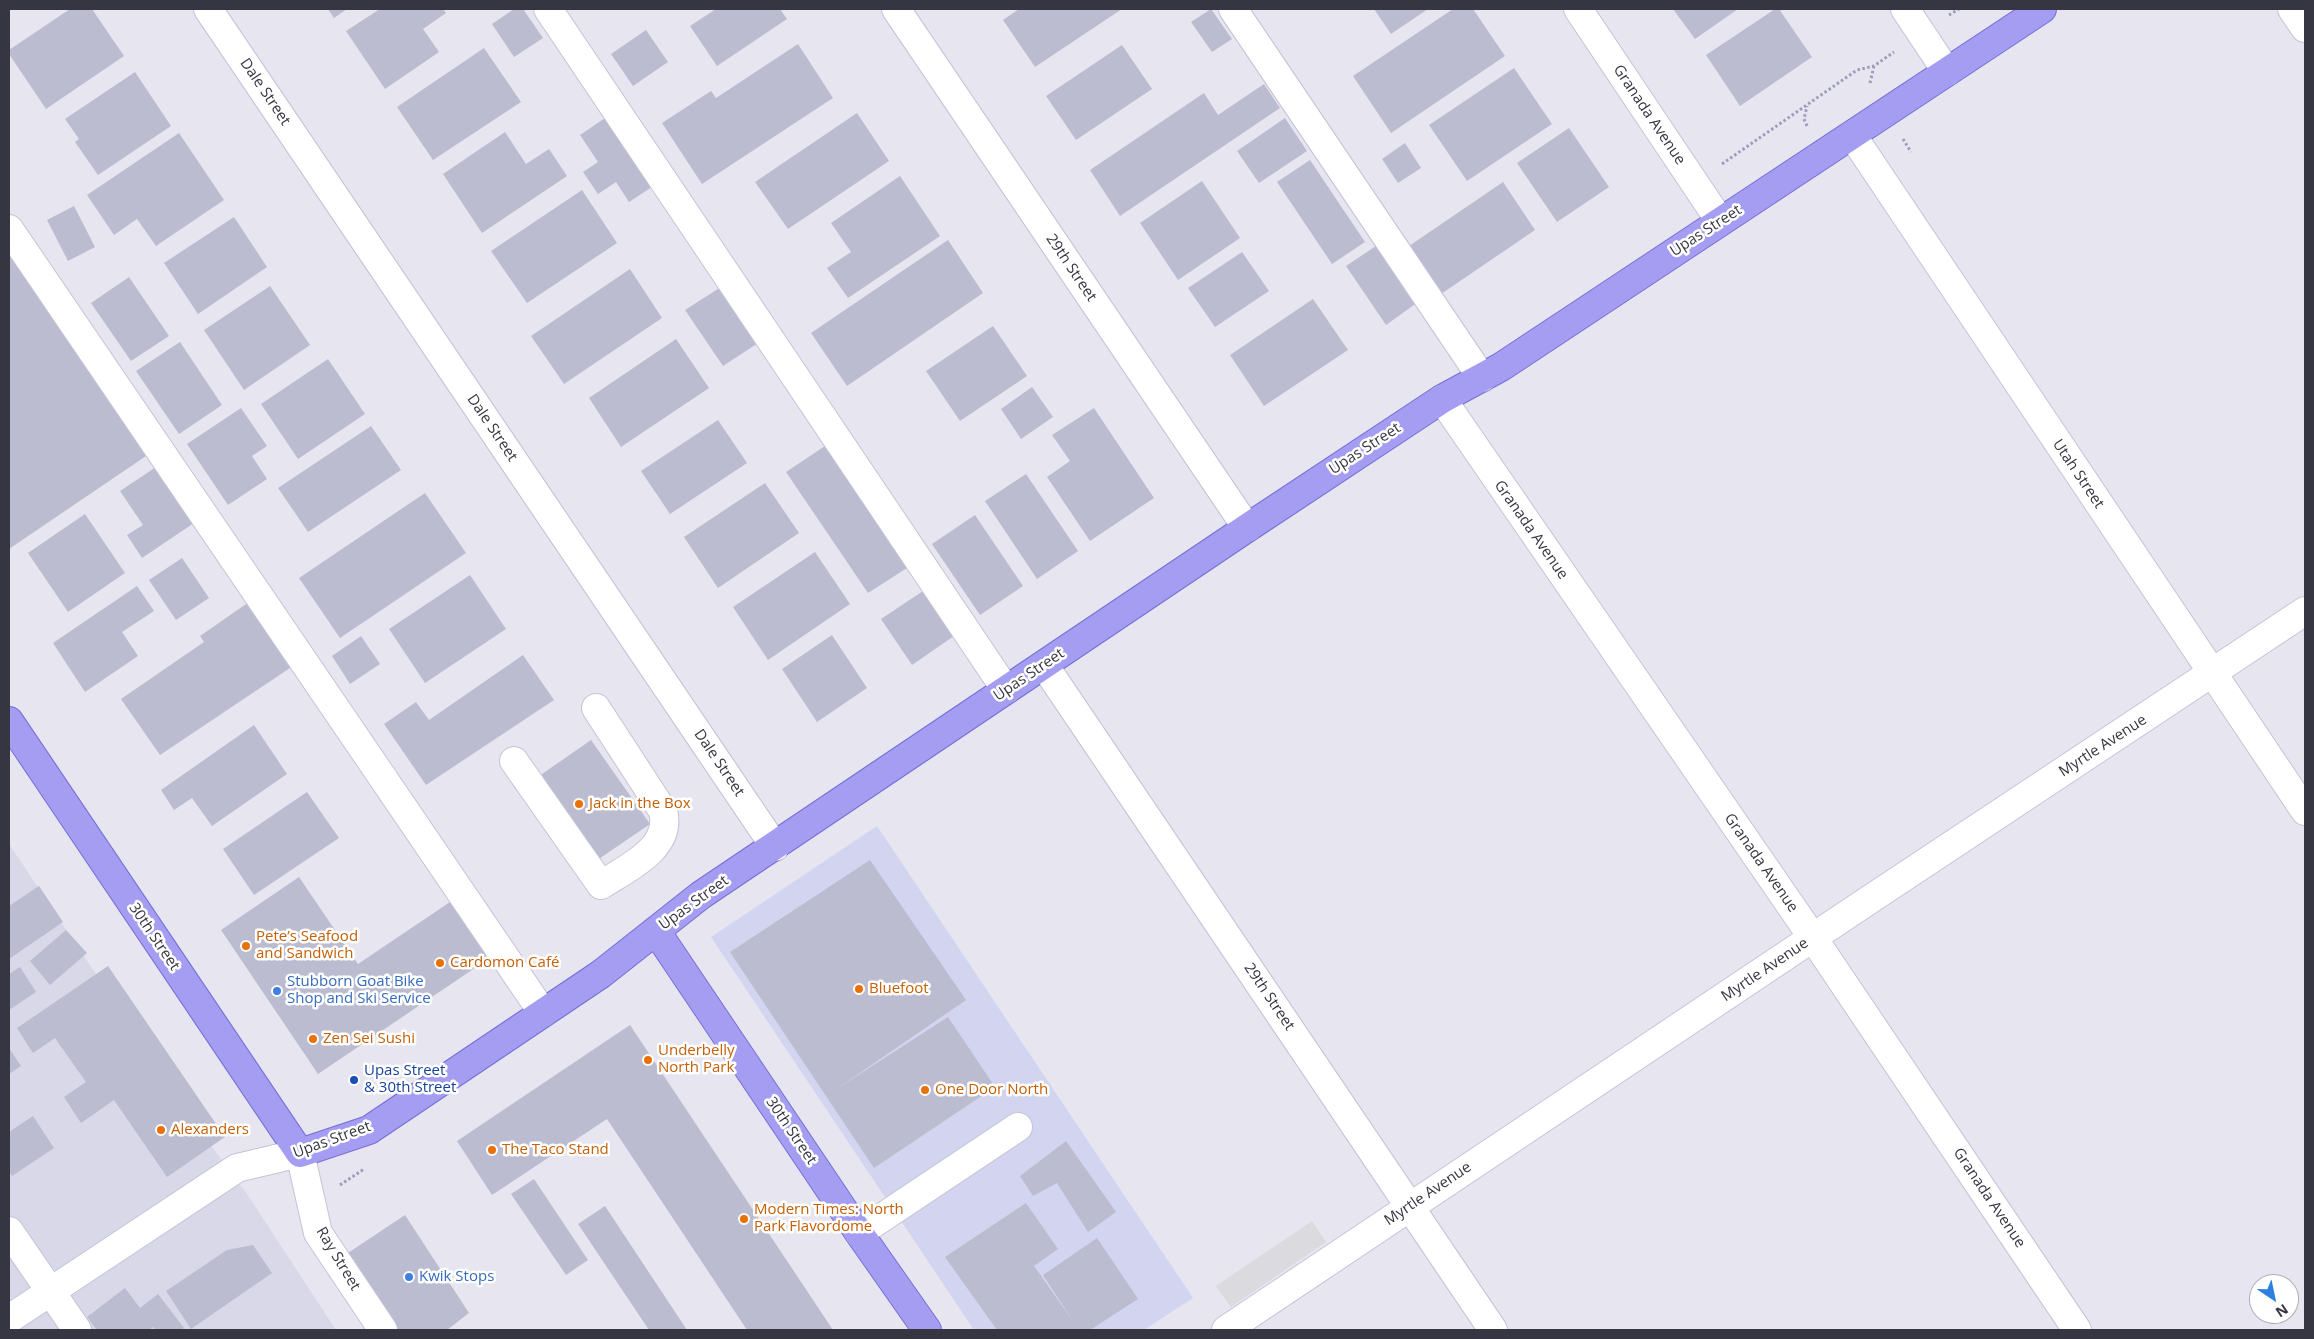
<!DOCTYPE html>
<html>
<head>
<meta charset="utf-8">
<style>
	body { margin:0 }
	#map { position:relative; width:2314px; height:1339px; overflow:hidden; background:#e6e5f0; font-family:"Open Sans",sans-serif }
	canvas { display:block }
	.frame { position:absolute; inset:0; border:10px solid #363642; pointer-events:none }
	.north { position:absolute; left:2249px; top:1274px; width:50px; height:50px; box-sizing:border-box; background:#fff; border:1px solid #afafb3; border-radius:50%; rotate:146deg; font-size:14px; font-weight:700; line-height:20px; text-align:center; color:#363642 }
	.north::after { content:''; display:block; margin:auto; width:18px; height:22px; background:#2c81e0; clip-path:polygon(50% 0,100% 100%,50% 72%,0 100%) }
</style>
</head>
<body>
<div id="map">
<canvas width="2314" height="1339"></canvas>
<div class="frame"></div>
<div class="north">N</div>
</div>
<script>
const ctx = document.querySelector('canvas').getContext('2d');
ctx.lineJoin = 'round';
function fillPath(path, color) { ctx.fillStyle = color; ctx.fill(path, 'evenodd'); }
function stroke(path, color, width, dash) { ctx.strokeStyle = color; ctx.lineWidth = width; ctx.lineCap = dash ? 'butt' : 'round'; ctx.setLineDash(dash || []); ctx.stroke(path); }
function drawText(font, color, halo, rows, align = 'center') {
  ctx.font = font + ' "Open Sans",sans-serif'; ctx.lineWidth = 5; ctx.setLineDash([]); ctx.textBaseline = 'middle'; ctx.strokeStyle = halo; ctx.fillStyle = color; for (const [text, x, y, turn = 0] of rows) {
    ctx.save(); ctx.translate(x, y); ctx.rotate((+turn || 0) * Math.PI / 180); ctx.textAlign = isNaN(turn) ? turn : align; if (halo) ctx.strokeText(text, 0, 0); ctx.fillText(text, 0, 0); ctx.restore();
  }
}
const residential = new Path2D(`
	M9,844l198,296 40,54 89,136h-327z`);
const commercial = new Path2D(`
	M877,826l316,472 -49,32h-170l-263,-393z`);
const parking = new Path2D(`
	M1312,1221l14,21 -95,65 -15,-21z`);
const building = new Path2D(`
	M70,9h22l32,47 -78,53 -37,-55v-4z
	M328,9h19l-13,9z
	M380,9h63l3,4 -23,16 16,23 -54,37 -39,-58z
	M514,9h9l20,29 -29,19 -22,-33z
	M716,9h64l7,10 -70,47 -27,-40z
	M1019,9h103l-87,58 -32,-47z
	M1211,9l21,30 -20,13 -21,-30z
	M1374,9h54l-37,25z
	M1453,9h20l32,47 -114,77 -38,-57z
	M1673,9h65l-43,30z
	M1775,9h4l33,48 -72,49 -34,-51z
	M646,30l22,32 -35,24 -22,-32z
	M798,44l35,54 -131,86 -40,-61 49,-32 5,7z
	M1122,45l30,44 -76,51 -30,-44z
	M484,48l37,54 -88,58 -36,-53z
	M1514,68l38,56 -85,57 -38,-56z
	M135,72l36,54 -73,49 -23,-33 4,-3 -14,-20z
	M1264,84l16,24 -160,108 -30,-46 114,-77 14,22z
	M857,113l32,48 -101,68 -33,-47z
	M608,116l47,69 -26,17 -13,-20 -18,12 -15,-22 15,-10 -18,-27z
	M1285,118l22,33 -48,32 -22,-32z
	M1569,128l40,59 -52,35 -40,-59z
	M505,132l21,32 23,-15 18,27 -85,57 -39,-59z
	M179,133l45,67 -68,46 -19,-27 -23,16 -27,-40z
	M1405,143l16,25 -23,15 -16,-24z
	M1310,160l55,82 -33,22 -55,-82z
	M900,176l40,60 -92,62 -21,-30 24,-16 -20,-29z
	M1202,181l38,57 -62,42 -38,-57z
	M1503,182l32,48 -94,64 -32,-48z
	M582,190l35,53 -90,60 -36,-52z
	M74,206l21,41 -27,14 -21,-41z
	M234,217l33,50 -69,47 -34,-51z
	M948,240l35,53 -136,93 -36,-53z
	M1379,244l39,58 -32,23 -40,-59z
	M9,249l140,205 -140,95z
	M1242,252l27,39 -54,36 -27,-39z
	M630,269l32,49 -98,66 -33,-48z
	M129,277l40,59 -38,25 -40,-58z
	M270,286l40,59 -66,45 -40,-60z
	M721,287l37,56 -35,23 -38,-56z
	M1313,299l35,51 -84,56 -34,-51z
	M993,326l34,50 -67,45 -34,-50z
	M676,339l33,49 -88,59 -32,-49z
	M180,342l42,63 -43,29 -43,-63z
	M328,359l37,55 -67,45 -37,-55z
	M1032,387l21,30 -32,22 -20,-30z
	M241,408l26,38 -15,10 15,23 -39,26 -41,-61z
	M1094,408l60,90 -64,43 -43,-64 23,-16 -18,-26z
	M718,420l29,43 -77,51 -29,-43z
	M371,426l30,44 -93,62 -30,-44z
	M825,446l82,122 -39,25 -82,-121z
	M156,467l38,56 -52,35 -15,-23 16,-10 -23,-34z
	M1026,474l52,77 -41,28 -52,-78z
	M765,483l34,50 -81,55 -34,-51z
	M425,493l41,60 -126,85 -41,-60z
	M85,514l40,59 -57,39 -40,-59z
	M975,515l48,71 -43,29 -48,-71z
	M815,552l35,52 -82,56 -35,-53z
	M182,558l27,40 -33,22 -27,-40z
	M470,575l36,54 -81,54 -36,-54z
	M137,586l17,25 -32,21 16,24 -53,36 -32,-49z
	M923,591l31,45 -42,29 -31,-46z
	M249,602l44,64 -133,89 -39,-56 83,-57 -4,-6z
	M832,635l35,53 -50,34 -35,-53z
	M361,636l19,28 -30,20 -18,-28z
	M523,655l31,45 -128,85 -42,-61 32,-22 13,18z
	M254,725l33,49 -75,52 -20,-28 -18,12 -13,-20z
	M591,740l59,84 -60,41 -58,-84z
	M307,792l32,46 -85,57 -31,-46z
	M870,860l96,140 -128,88 110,-71 47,70 -121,81 -144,-216z
	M299,877l59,87 98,-66 38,57 -176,119 -97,-144z
	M39,886l24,36 -54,37v-53z
	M66,930l21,23 -37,32 -20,-24z
	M108,966l117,171 -58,40 -53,-77 -33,23 -17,-26 22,-15 -31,-44 -22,15 -16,-25z
	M20,967l16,25 -27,18v-36z
	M630,1025l203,305h-86l-140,-211 -115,76 -35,-54z
	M9,1048l12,18 -12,8z
	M33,1116l21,32 -42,28 -3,-5v-39z
	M1066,1141l50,71 -28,20 -31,-49 -24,13 -13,-20z
	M534,1179l54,81 -22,15 -55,-81z
	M1026,1203l32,46 -24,17 39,55 -30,-46 54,-37 41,61 -48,31h-93l-52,-73z
	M605,1206l82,124h-38l-71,-106z
	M405,1215l64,98 -22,17h-51l-51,-75z
	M253,1245l19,28 -81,56 -25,-38 61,-41z
	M125,1288l15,20 18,-14 26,34 -3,2h-26l-2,-3 -4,3h-52l-10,-13z`);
const path = new Path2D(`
	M1949,15l10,-6
	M1870,83l4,-17
	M1807,126l-3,-7 3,-13
	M1903,139l8,13
	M1722,164l135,-94 17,-4 20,-14
	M340,1185l24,-16`);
const minor = new Path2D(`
	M208,9l567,838
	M548,9l458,681
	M896,9l351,519
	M1233,9l249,369
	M1578,9l142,212
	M1905,9l42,63
	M2292,9l13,19
	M1852,135l453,676
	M9,229l534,784
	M1442,399l371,539 264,392
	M1044,665l449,665
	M514,761l87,124c26,-17 72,-37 62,-74l-67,-103
	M9,1231l68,99
	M859,1233l159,-106
	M9,1319l228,-151 63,-15 18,80 65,97
	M1226,1330l640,-428 439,-291`);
const major = new Path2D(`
	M9,721l291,432 69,-23 232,-156 100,-79 546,-367 195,-129 59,-32 541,-358
	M656,931l203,302 68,97`);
const markers = [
	[579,804,5,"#e8710a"],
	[246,946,5,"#e8710a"],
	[440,963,5,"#e8710a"],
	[859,989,5,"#e8710a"],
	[277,991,5,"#3f7fe0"],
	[313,1039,5,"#e8710a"],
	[648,1060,5,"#e8710a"],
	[354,1080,5,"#1a4fb4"],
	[925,1090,5,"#e8710a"],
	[161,1130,5,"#e8710a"],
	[492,1150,5,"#e8710a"],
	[744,1219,5,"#e8710a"],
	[409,1277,5,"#3f7fe0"]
];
const streetNames = [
	["Dale Street",265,92,56],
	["Granada Avenue",1649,115,56],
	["Upas Street",1706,231,-33],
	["29th Street",1071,268,56],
	["Dale Street",492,428,56],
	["Upas Street",1365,449,-33],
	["Utah Street",2078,474,56],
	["Granada Avenue",1531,530,55],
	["Upas Street",1029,675,-34],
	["Myrtle Avenue",2103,746,-33],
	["Dale Street",719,763,56],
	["Granada Avenue",1761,863,55],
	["Upas Street",694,903,-36],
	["30th Street",154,937,56],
	["Myrtle Avenue",1765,970,-34],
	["29th Street",1269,997,56],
	["30th Street",791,1131,56],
	["Upas Street",332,1140,-20],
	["Myrtle Avenue",1428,1194,-34],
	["Granada Avenue",1989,1198,56],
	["Ray Street",338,1259,59]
];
const foodNames = [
	["Jack in the Box",589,804],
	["Pete’s Seafood",256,937],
	["and Sandwich",256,954],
	["Cardomon Café",450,963],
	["Bluefoot",869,989],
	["Zen Sei Sushi",323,1039],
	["Underbelly",658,1051],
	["North Park",658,1068],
	["One Door North",935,1090],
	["Alexanders",171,1130],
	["The Taco Stand",502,1150],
	["Modern Times: North",754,1210],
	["Park Flavordome",754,1227]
];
const shopNames = [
	["Stubborn Goat Bike",287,982],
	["Shop and Ski Service",287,999],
	["Kwik Stops",419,1277]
];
const transitNames = [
	["Upas Street",364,1071],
	["& 30th Street",364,1088]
];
fillPath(residential, '#d9d8e8');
fillPath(commercial, '#d2d4f0');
fillPath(parking, '#dadadf');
fillPath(building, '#bcbcd1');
stroke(minor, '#c4c3d6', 30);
stroke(major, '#776fd5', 30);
stroke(path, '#9d9cbb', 3, [2.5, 2.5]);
stroke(minor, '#fff', 28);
stroke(major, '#a59df2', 28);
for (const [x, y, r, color] of markers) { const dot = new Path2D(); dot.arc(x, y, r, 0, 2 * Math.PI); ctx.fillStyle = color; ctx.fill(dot); stroke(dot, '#fff', 2); }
drawText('15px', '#363642', '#fff', streetNames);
drawText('15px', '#c56008', '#fff', foodNames, 'left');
drawText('15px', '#366cbe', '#fff', shopNames, 'left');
drawText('15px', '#164399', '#fff', transitNames, 'left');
</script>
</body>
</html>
